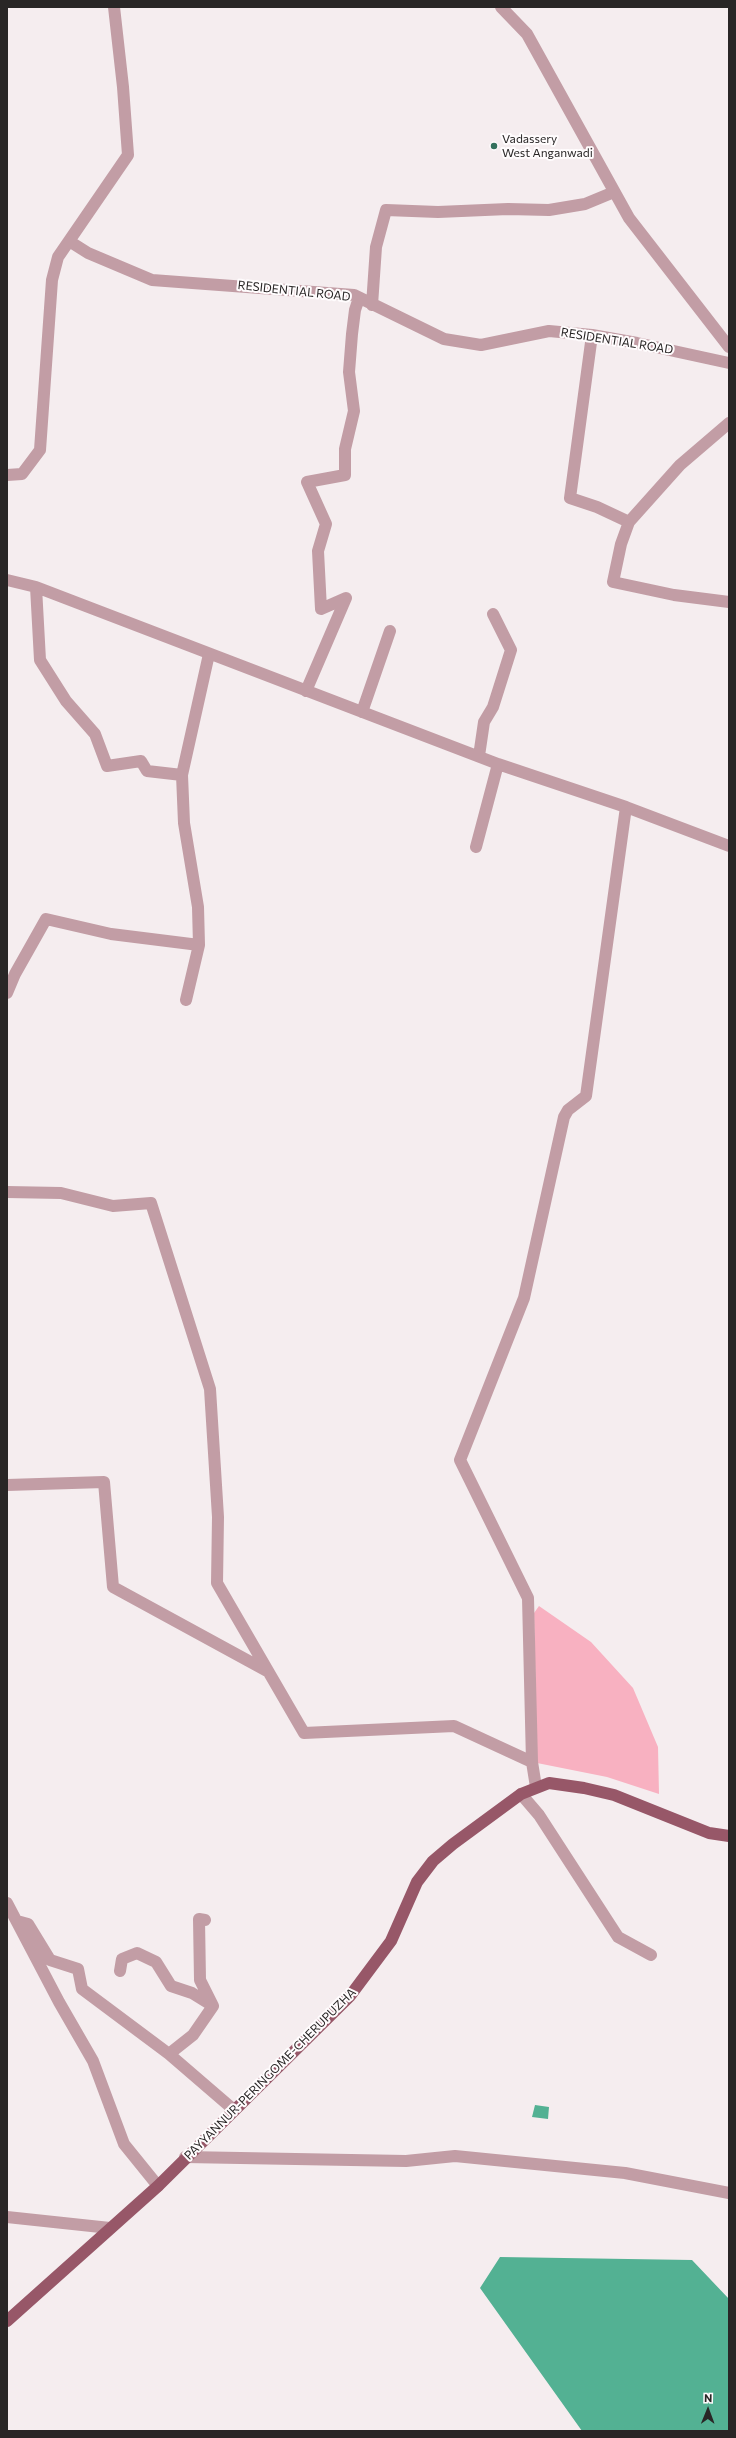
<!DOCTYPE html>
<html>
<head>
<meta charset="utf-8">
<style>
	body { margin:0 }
	#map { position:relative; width:736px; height:2438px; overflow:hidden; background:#f5edef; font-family:Commissioner,sans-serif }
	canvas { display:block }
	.frame { position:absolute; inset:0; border:8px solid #292626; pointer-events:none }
	.north { position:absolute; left:688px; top:2390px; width:40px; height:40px; -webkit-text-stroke:3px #fffcfd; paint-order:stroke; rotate:1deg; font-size:11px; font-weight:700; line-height:16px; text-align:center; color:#292626 }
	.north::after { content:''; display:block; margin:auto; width:14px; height:18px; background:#292626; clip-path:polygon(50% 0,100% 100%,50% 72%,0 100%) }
</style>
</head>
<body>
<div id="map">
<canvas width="736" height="2438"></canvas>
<div class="frame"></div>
<div class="north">N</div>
</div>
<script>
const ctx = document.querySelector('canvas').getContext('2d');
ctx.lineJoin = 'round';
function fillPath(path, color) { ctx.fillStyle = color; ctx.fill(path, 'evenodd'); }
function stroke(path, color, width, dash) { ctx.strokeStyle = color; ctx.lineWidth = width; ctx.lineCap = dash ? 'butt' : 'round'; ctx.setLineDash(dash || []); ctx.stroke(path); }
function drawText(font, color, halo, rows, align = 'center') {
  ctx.font = font + ' Commissioner,sans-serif'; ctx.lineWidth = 4; ctx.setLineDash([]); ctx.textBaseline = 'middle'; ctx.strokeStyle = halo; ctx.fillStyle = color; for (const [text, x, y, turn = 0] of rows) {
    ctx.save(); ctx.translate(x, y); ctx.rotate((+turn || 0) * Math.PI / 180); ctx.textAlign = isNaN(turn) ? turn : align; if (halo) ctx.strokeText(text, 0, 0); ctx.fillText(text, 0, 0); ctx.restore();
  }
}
const green = new Path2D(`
	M539,1606l52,36 42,46 25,59 1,47 -52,-17 -70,-14 -3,-150z`);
const water = new Path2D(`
	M535,2105l14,2 -1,12 -16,-2z
	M500,2257l192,3 37,39v132h-147l-102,-143z`);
const minor = new Path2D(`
	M501,7l26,27 102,184 100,129
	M69,241l19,12 64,27 202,15 90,44 37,6 68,-14 43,4 45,8 92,20
	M372,305l4,-58 10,-37 52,2 70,-3 41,1 36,-6 29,-12
	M592,335l-22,163 27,9 32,15
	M729,423l-49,42 -51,57 -8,22 -8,38 61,13 55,7
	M7,475l15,-1 18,-24 12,-170 6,-23 70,-102 -5,-68 -9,-80
	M7,580l29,7 462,177 128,43 103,39
	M36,587l4,73 26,41 29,33 12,32 34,-5 6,10 35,4 2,48 14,84 1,38 -13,55
	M306,691l40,-93 -25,11 -3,-58 8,-27 -19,-42 38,-7v-26l9,-38 -5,-39 3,-38 3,-24 4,-12
	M362,712l28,-81
	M479,756l5,-34 9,-15 18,-57 -18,-36
	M182,775l27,-121
	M476,847l22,-83
	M7,993l8,-19 31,-55 65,15 88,11
	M7,1192l54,1 52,13 38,-3 59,186 8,128 -1,66 87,150 150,-7 78,36
	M7,1485l97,-3 9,105 154,84
	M536,1787l-4,-25 -4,-164 -68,-138 64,-162 40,-181 4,-7 18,-14 40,-289
	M521,1794l18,21 79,122 33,18
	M7,1903l52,99 34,59 31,83 34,42
	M17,1921l11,3 22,36 28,9 4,20 87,65 65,56
	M120,1971l2,-12 15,-6 19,9 15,24 21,7 21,13
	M169,2054l24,-19 20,-29 -13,-26 -1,-61 6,1
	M185,2157l221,4 49,-5 170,17 104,20
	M7,2217l103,11`);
const major = new Path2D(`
	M7,2321l151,-135 192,-190 41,-55 26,-59 16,-21 20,-17 68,-50 28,-11 35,5 30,7 95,38 20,3`);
const markers = [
	[494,146,4,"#33715d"]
];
const poiNames = [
	["Vadassery",502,139],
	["West Anganwadi",502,153]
];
const streetNames = [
	["RESIDENTIAL ROAD",294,291,6],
	["RESIDENTIAL ROAD",617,341,9],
	["PAYYANNUR-PERINGOME-CHERUPUZHA",270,2074,-45]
];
fillPath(green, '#f8b1c1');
fillPath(water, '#53b193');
stroke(minor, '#c29da5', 12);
stroke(major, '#975768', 12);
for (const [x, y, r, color] of markers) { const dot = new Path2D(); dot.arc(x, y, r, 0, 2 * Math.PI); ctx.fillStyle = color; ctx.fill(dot); stroke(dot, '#fffcfd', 1.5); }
drawText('12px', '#292626', '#fffcfd', poiNames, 'left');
drawText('12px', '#292626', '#fffcfd', streetNames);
</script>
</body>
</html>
